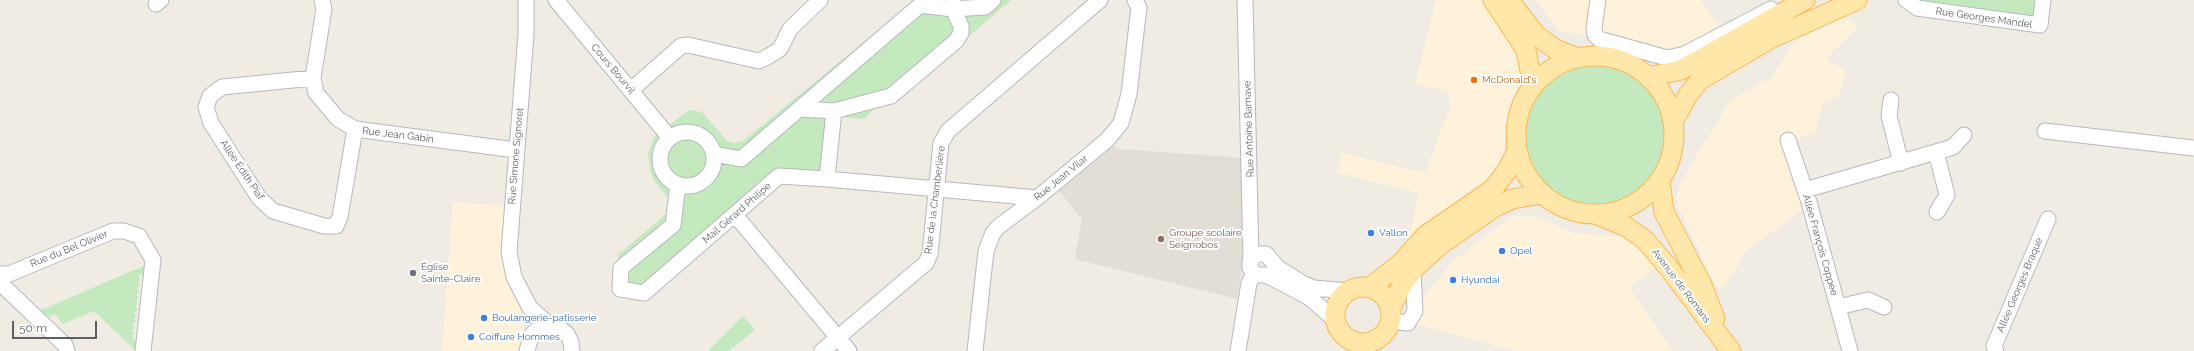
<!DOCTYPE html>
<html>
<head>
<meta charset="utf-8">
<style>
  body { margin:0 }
  #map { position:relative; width:2194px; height:351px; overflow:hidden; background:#f0ece4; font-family:Raleway,sans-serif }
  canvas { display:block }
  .scale { position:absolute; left:12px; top:321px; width:85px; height:18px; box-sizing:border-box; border:2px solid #5c6166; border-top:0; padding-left:5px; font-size:12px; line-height:14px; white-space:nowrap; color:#5c6166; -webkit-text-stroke:3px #fff; paint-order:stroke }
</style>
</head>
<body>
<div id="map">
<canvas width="2194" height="351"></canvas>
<div class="scale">50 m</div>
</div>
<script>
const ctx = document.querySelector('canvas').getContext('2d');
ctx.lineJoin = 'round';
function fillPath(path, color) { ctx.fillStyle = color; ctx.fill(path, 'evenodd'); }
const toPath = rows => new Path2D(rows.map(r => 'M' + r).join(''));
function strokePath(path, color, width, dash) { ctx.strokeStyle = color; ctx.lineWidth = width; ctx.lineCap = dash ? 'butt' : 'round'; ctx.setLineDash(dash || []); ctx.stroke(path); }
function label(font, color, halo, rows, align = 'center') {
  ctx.font = font + ' Raleway,sans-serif'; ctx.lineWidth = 4; ctx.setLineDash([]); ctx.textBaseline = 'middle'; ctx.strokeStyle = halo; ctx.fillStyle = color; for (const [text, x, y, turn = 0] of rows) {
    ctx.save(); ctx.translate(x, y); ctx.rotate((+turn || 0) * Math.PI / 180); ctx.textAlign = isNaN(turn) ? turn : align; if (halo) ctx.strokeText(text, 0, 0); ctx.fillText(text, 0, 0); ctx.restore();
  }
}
const commercial = toPath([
  [1436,0,1482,0,1509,39,1520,61,1521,76,1510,107,1503,155,1498,168,1490,179,1409,238,1419,193,1337,173,1342,153,1425,173,1451,105,1447,91,1415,84],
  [1536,0,1593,0,1589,36,1559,31],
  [1604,0,1700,0,1719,25,1677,52,1669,53,1605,37,1600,29],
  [1845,17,1859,26,1825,59,1846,71,1839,96,1823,104,1815,133,1785,143,1805,208,1746,251,1727,283,1718,290,1678,206,1677,196,1680,183,1731,100,1772,77,1794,42],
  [453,202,507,206,505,260,507,282,521,311,523,328,520,351,442,351],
  [1525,215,1537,217,1574,233,1620,237,1637,247,1656,268,1629,287,1673,351,1516,351,1415,324,1425,295,1454,260,1511,217]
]);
const education = toPath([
  [1113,146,1120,149,1245,158,1242,267,1237,299,1075,259,1082,219,1059,191]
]);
const green = toPath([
  [915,0,1011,0,889,105,882,102,864,119,840,117,834,185,781,182,651,295,623,286,624,278,618,255,667,213,671,201,654,181,651,174,648,154,654,137,689,110,702,112,727,141,734,143,743,141],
  [1916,0,2036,0,2034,18,1920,5],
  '1523 136a71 71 0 1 1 142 0a71 71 0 1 1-142 0Z',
  [148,264,147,281,142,274,138,277,141,280,138,283,140,286,137,289,140,292,136,294,139,298,136,300,138,304,135,306,138,310,134,312,137,316,134,318,136,322,133,324,135,328,132,330,135,333,132,336,139,346,136,351,94,311,63,324,55,314,46,318,39,311],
  [743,316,755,330,729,351,708,351]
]);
const minor = toPath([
  [322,0,324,9,313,78,316,93,338,119,355,129,516,150],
  [526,0,526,34,509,252,514,277,530,308,551,326],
  [556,0,670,138],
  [1245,0,1251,258],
  [1598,0,1594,28,1595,35,1599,39,1667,58,1685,54,1771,9],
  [1906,0,1917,8,2040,25,2043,0],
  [156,4,161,0],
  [920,5,953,9,985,7,993,0],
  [313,78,222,87,210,96,206,107,211,123,259,198,273,211,324,226,336,226,340,217,355,129],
  [631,90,681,46,688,45,759,61,769,56,780,49,790,29,820,0],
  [1891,100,1889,116,1901,163],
  [799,109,834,111,891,96,956,41,961,33,961,26,953,9,953,0],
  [2045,131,2194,148],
  '660 159a27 27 0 1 1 54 0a27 27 0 1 1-54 0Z',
  [1788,140,1809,202,1850,351],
  [1936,152,1947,195,1937,212],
  [714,154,741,159,926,0],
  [827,179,1037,198],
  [678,184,673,225,621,268,620,289,644,293,779,176,827,179,834,111],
  [1805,190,1953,147,1964,135],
  [735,215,849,351],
  [0,274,9,274,113,231,124,231,139,236,153,260,143,351],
  [0,283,65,345,67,351],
  [1838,307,1868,300,1884,307],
  [1335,320,1311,299,1299,292,1266,275,1258,275,1254,273,1250,268,1250,261,1256,254,1266,254,1278,268,1304,284,1314,288,1348,291],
  [1390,321,1408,323,1415,311,1413,271],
  [527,351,531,336,536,330,551,326,562,330,567,334,571,342,572,351],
  [822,351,926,263,930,254,941,143,948,131,1100,0],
  [975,351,986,251,993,233,998,227,1037,198,1107,140,1121,123,1129,94,1138,15,1139,8,1135,0],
  [1238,351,1249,283,1254,273],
  [1996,351,1994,346,2048,219]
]);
const major = toPath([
  [1493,0,1526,50,1533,86],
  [1509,0,1536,35,1555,49,1578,58],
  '1516 135a79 79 0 1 1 158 0a79 79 0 1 1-158 0Z',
  [1648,77,1681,70,1805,0],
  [1673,122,1688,95,1700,80,1770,39,1857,0],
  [1660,181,1664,212,1702,285,1715,318],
  [1597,215,1625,226,1645,240,1668,267,1731,351],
  '1335 315a28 28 0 1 1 56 0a28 28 0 1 1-56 0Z',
  [1369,288,1400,264,1425,236,1493,189,1506,172,1517,151],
  [1390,310,1402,285,1416,267,1439,246,1495,207,1512,199,1542,194]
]);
const markers = [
  [1474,80,4,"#e8710a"],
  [1371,233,4,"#3f7fe0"],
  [1161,239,4,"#8d6e63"],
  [1502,251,4,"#3f7fe0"],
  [413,273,4,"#6b7280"],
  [1453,280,4,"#3f7fe0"],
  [484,318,4,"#3f7fe0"],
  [471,337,4,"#3f7fe0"]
];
const streetNames = [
  ["Rue Georges Mandel",1984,18,8],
  ["Cours Bourvil",613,69,50],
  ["Rue Antoine Barnave",1249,129,-92],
  ["Rue Jean Gabin",398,135,7],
  ["Rue Simone Signoret",516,156,-85],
  ["Allée Édith Piaf",242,170,56],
  ["Rue Jean Vilar",1061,178,-39],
  ["Rue de la Chamberlière",935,200,-83],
  ["Mail Gérard Philipe",737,213,-41],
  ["Allée François Coppée",1820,245,74],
  ["Rue du Bel Olivier",69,249,-22],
  ["Allée Georges Braque",2020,285,-67],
  ["Avenue de Romans",1681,286,53]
];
const foodNames = [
  ["McDonald's",1482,80]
];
const educationNames = [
  ["Groupe scolaire",1169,233],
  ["Seignobos",1169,245]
];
const shopNames = [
  ["Vallon",1379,233],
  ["Opel",1510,251],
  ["Hyundai",1461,280],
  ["Boulangerie-patisserie",492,318],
  ["Coiffure Hommes",479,337]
];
const worshipNames = [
  ["Église",421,267],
  ["Sainte-Claire",421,279]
];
fillPath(commercial, '#fff2da');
fillPath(education, '#e2ddd5');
fillPath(green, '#c4e9bf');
strokePath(minor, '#b5b8bc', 17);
strokePath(major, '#fab752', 21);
strokePath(minor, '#fff', 15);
strokePath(major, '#ffe7aa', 19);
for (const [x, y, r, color] of markers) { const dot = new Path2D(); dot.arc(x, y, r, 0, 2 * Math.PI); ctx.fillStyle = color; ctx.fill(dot); strokePath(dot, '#fff', 1.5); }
label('10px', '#5c6166', '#fff', streetNames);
label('10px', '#c56008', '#fff', foodNames, 'left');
label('10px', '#785e54', '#fff', educationNames, 'left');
label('10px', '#366cbe', '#fff', shopNames, 'left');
label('10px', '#5b616d', '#fff', worshipNames, 'left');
</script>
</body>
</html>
